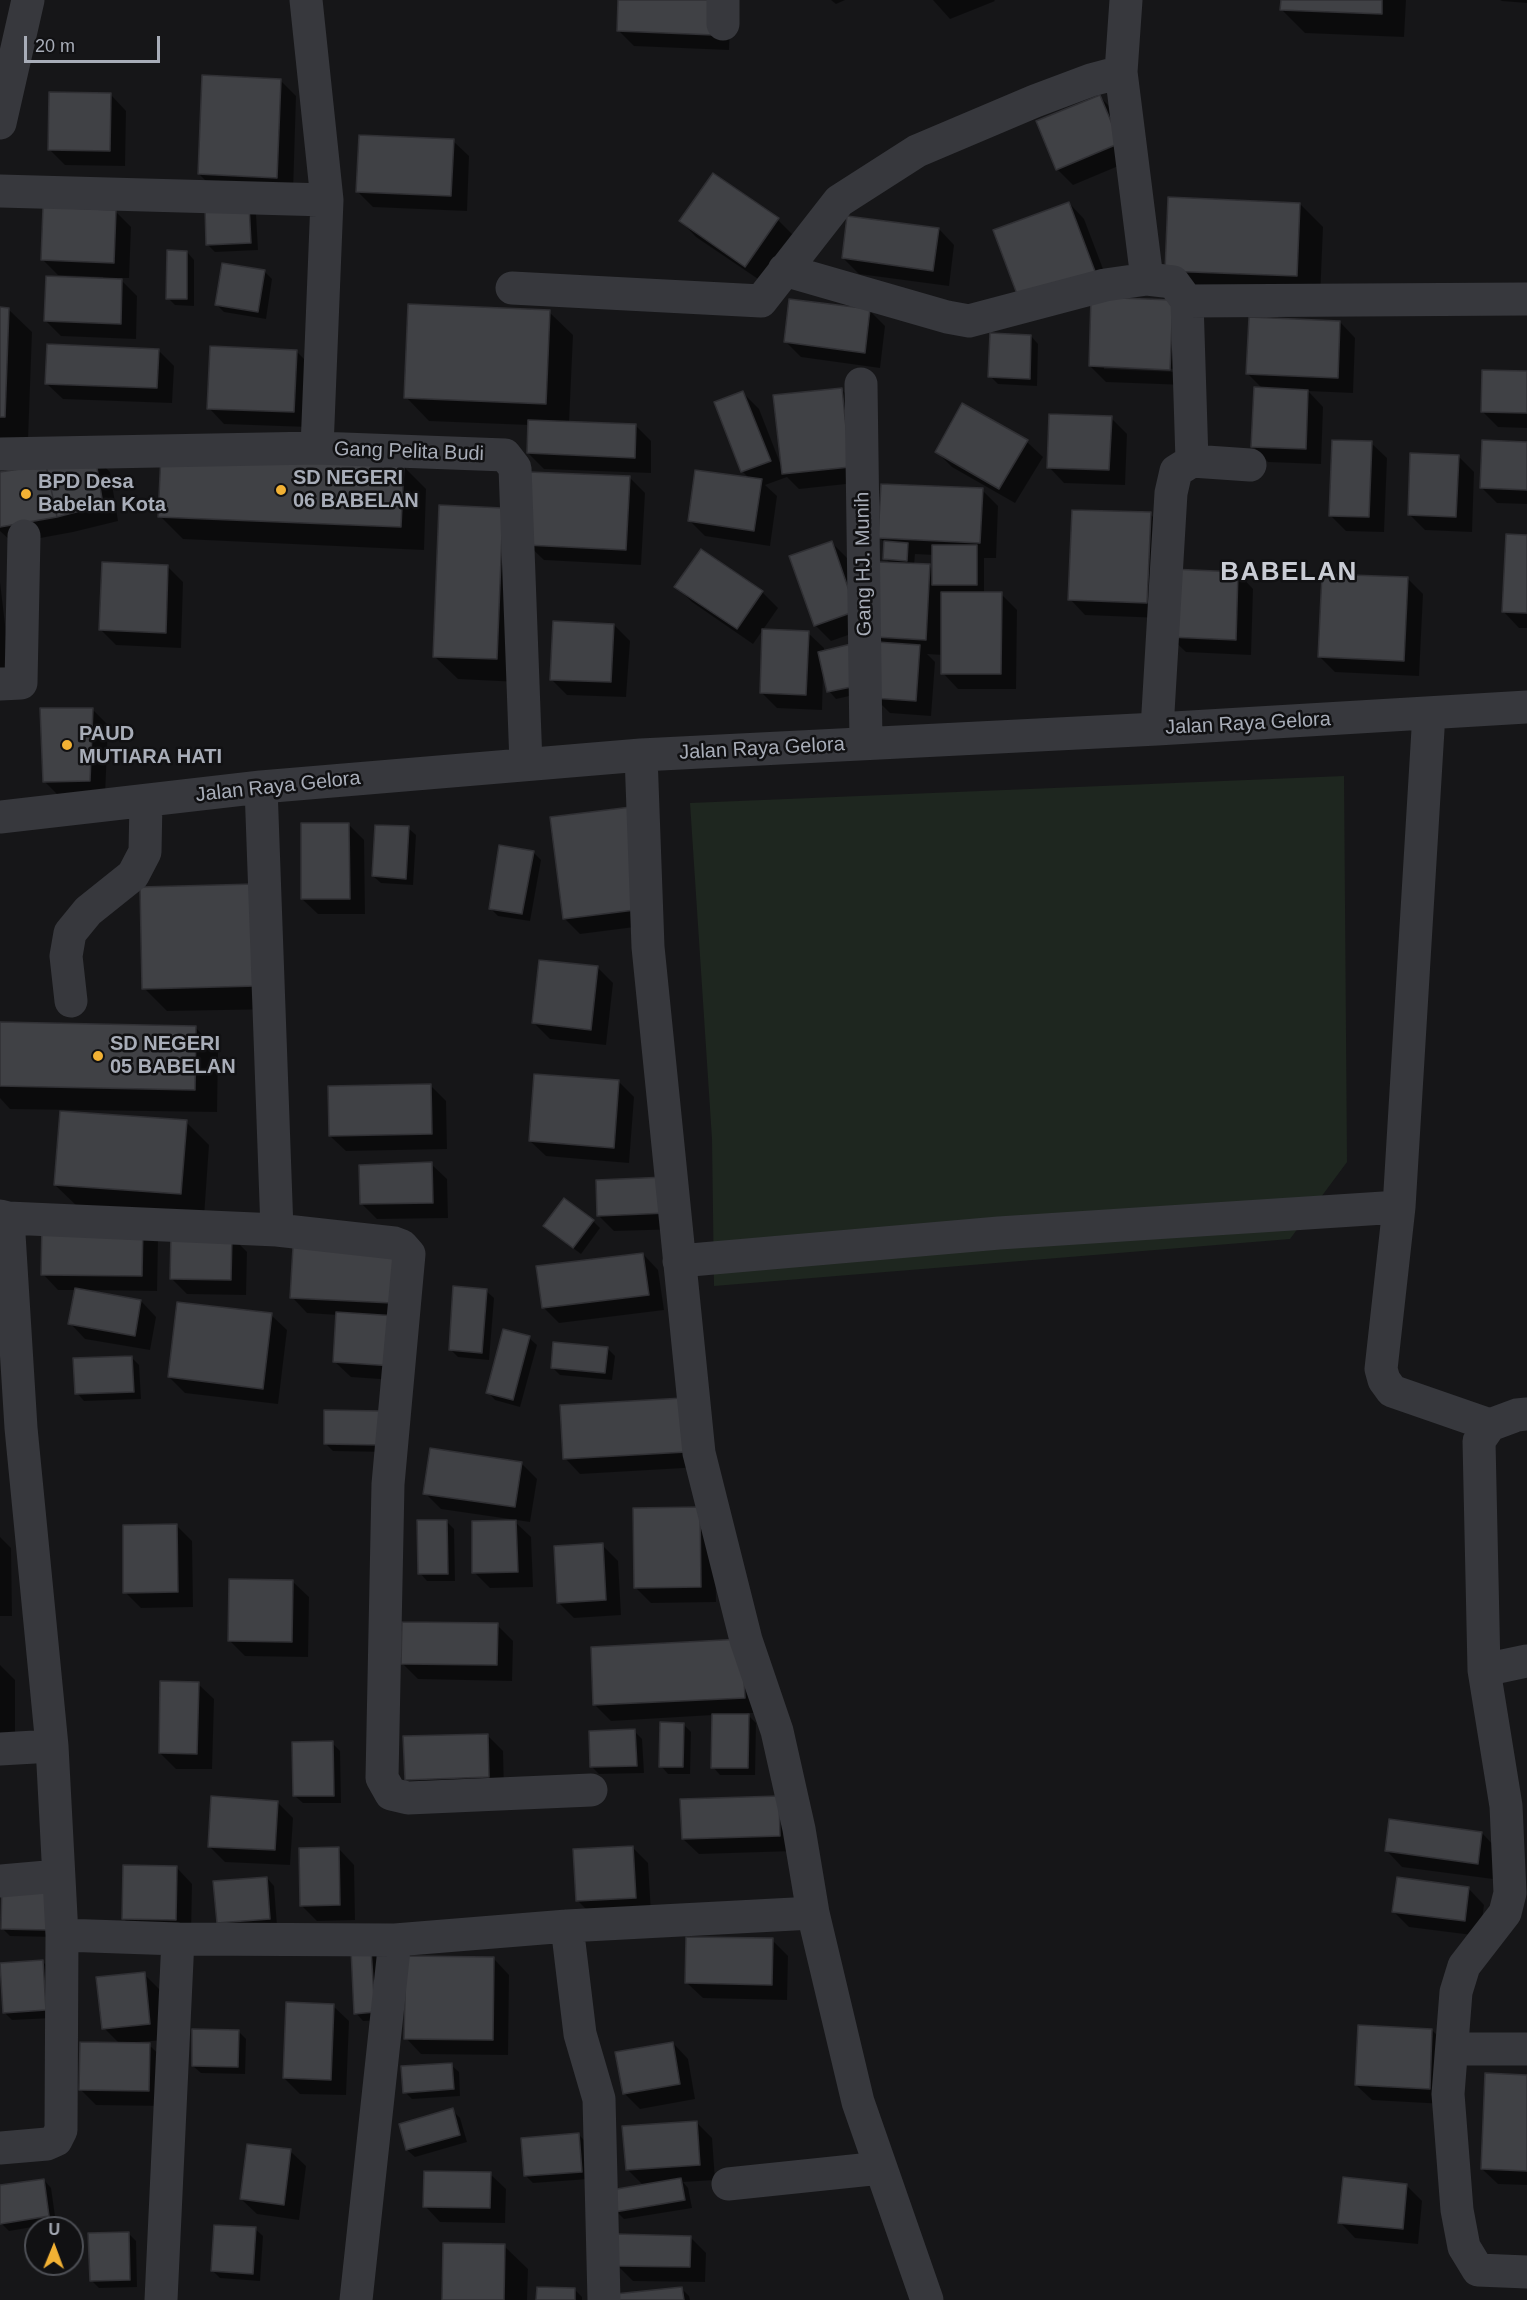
<!DOCTYPE html>
<html>
<head>
<meta charset="utf-8">
<style>
  body { margin:0 }
  #map { position:relative; width:1527px; height:2300px; overflow:hidden; background:#161618; font-family:Arial,sans-serif }
  canvas { display:block }
  .north { position:absolute; left:24px; top:2216px; width:60px; height:60px; box-sizing:border-box; background:#111113; border:2px solid #4d4f55; border-radius:50%; rotate:1deg; font-size:16px; font-weight:700; line-height:24px; text-align:center; color:#a8adb8 }
  .north::after { content:''; display:block; margin:auto; width:21px; height:27px; background:#f2b134; clip-path:polygon(50% 0,100% 100%,50% 72%,0 100%) }
  .scale { position:absolute; left:24px; top:36px; width:136px; height:27px; box-sizing:border-box; border:3px solid #a8adb8; border-top:0; padding-left:8px; font-size:18px; line-height:21px; white-space:nowrap; color:#a8adb8; -webkit-text-stroke:4px #111113; paint-order:stroke }
</style>
</head>
<body>
<div id="map">
<canvas width="1527" height="2300"></canvas>
<div class="north">U</div>
<div class="scale">20 m</div>
</div>
<script>
const ctx = document.querySelector('canvas').getContext('2d');
ctx.lineJoin = 'round';
function fillPath(path, color) { ctx.fillStyle = color; ctx.fill(path, 'evenodd'); }
const toPath = rows => new Path2D(rows.map(r => 'M' + r).join(''));
function strokePath(path, color, width, dash) { ctx.strokeStyle = color; ctx.lineWidth = width; ctx.lineCap = dash ? 'butt' : 'round'; ctx.setLineDash(dash || []); ctx.stroke(path); }
function label(font, color, halo, rows, align = 'center') {
  ctx.font = font + ' Arial,sans-serif'; ctx.lineWidth = 5; ctx.setLineDash([]); ctx.textBaseline = 'middle'; ctx.strokeStyle = halo; ctx.fillStyle = color; for (const [text, x, y, turn = 0] of rows) {
    ctx.save(); ctx.translate(x, y); ctx.rotate((+turn || 0) * Math.PI / 180); ctx.textAlign = isNaN(turn) ? turn : align; if (halo) ctx.strokeText(text, 0, 0); ctx.fillText(text, 0, 0); ctx.restore();
  }
}
const green = toPath([
  [1344,776,1347,1162,1290,1239,714,1286,712,1139,690,803]
]);
const shadow = toPath([
  [620,0,731,0,729,50,634,46,618,30],
  [831,0,845,0,836,4],
  [933,0,994,0,995,1,950,19],
  [1282,0,1406,0,1404,37,1305,33,1282,10],
  [1500,0,1527,0,1527,3,1502,1],
  [281,81,296,96,293,193,215,190,199,174],
  [111,95,126,111,125,166,65,165,49,149],
  [1100,97,1115,112,1135,159,1073,185,1057,169],
  [453,141,469,156,467,211,373,207,358,192],
  [1069,203,1084,219,1111,290,1037,317],
  [1300,204,1323,227,1320,299,1189,294,1166,270],
  [207,208,256,214,258,250,215,252,208,245],
  [115,211,131,227,129,278,119,278,137,296,136,339,61,336,46,321,103,280,103,277,58,275,42,259],
  [778,220,793,235,761,281,696,237,681,221],
  [939,229,954,245,949,286,859,274,843,258],
  [187,252,194,260,194,306,175,305,168,298],
  [265,272,272,279,266,319,224,312,217,305],
  [1173,301,1186,385,1106,382,1090,366],
  [1104,366,1178,369,1178,372,1104,369],
  [0,309,8,309,32,332,28,440,0,439],
  [870,311,885,326,880,368,801,357,786,342],
  [549,312,573,335,569,423,635,425,651,441,651,473,544,469,528,453,529,425,429,421,406,397],
  [1340,322,1355,338,1353,393,1308,391,1323,407,1321,464,1268,462,1253,446,1263,389,1248,374],
  [1031,336,1038,344,1037,386,998,384,990,376],
  [158,350,174,366,172,403,63,399,47,384],
  [296,351,312,367,309,427,224,424,209,408],
  [1527,373,1527,428,1498,427,1482,411],
  [841,389,857,405,865,482,799,489,787,477,765,485,777,496,770,546,705,536,689,520,750,479,742,471,743,393,759,409,782,468],
  [963,405,1027,442,1043,457,1015,503,952,467,936,451],
  [1111,418,1127,434,1125,485,1064,483,1049,467],
  [1371,443,1387,458,1384,532,1346,531,1330,515],
  [1527,443,1527,504,1497,503,1482,488],
  [1458,456,1474,472,1472,532,1425,530,1409,514],
  [95,457,110,472,118,521,73,532,13,543,0,531,0,473],
  [403,466,426,489,424,550,183,539,160,516],
  [629,477,645,493,641,565,544,560,525,542,519,682,458,679,434,656,502,509],
  [982,490,998,506,996,558,984,558,984,594,1001,594,1017,610,1016,689,958,689,943,673,943,655,927,654,935,662,931,716,890,713,875,698,884,644,877,637,891,564,885,558,886,544,880,538],
  [915,554,934,555,933,570,929,566,914,565],
  [1150,514,1166,530,1162,618,1085,615,1070,599],
  [1527,536,1527,628,1519,628,1504,612],
  [831,542,847,558,871,627,831,641,815,625],
  [701,551,762,592,778,608,753,644,692,602,676,586],
  [168,567,183,582,181,648,116,645,100,629],
  [1238,573,1253,589,1251,655,1186,652,1170,637],
  [1407,578,1423,594,1419,676,1335,672,1320,657],
  [0,582,10,667,0,668],
  [614,625,630,641,626,697,567,695,551,679],
  [808,633,824,648,824,652,867,692,836,699,829,691,823,672,822,710,777,708,761,692],
  [92,709,108,725,105,796,60,797,44,781],
  [630,808,658,924,580,934,564,918],
  [348,824,364,840,365,914,318,914,302,899],
  [408,828,416,835,413,885,381,883,373,876],
  [533,852,541,860,530,921,498,916,490,908],
  [255,886,280,1009,167,1011,144,988],
  [597,967,613,983,606,1045,550,1039,534,1023],
  [0,1024,195,1027,218,1051,217,1112,10,1109,0,1098],
  [618,1081,634,1097,629,1163,546,1156,530,1141],
  [430,1085,446,1101,447,1149,346,1151,330,1136],
  [186,1122,209,1145,204,1217,79,1208,55,1185],
  [431,1164,447,1179,448,1218,377,1219,362,1204],
  [665,1179,682,1229,614,1231,598,1215],
  [593,1221,600,1228,581,1254,553,1233],
  [43,1224,158,1241,157,1291,90,1290,90,1292,141,1301,156,1317,150,1350,85,1339,70,1323,76,1290,58,1290,43,1274],
  [231,1236,247,1252,246,1295,187,1294,172,1279],
  [394,1254,409,1381,351,1377,335,1362,338,1315,307,1313,292,1297],
  [643,1254,658,1270,664,1310,559,1323,543,1307],
  [486,1291,494,1298,489,1360,458,1357,450,1349],
  [271,1315,287,1330,278,1404,185,1393,169,1377],
  [529,1338,537,1345,520,1407,495,1400,488,1392],
  [607,1348,615,1356,612,1380,560,1375,553,1368],
  [131,1357,139,1365,141,1399,84,1401,77,1393],
  [682,1399,701,1467,580,1474,565,1458],
  [326,1412,389,1452,333,1451,325,1443],
  [521,1463,537,1479,530,1522,441,1509,425,1493],
  [634,1509,715,1524,716,1602,651,1603,635,1587],
  [446,1521,454,1529,455,1581,427,1581,420,1573],
  [514,1521,531,1537,533,1587,490,1588,474,1572],
  [177,1526,192,1541,193,1607,141,1608,125,1592],
  [0,1537,11,1548,12,1616,0,1616],
  [602,1545,618,1561,621,1615,574,1618,558,1602],
  [293,1582,309,1597,308,1657,245,1656,229,1640],
  [497,1625,513,1641,512,1681,418,1679,402,1663],
  [741,1641,760,1713,746,1713,756,1723,755,1775,720,1775,713,1767,713,1715,611,1721,595,1705],
  [0,1665,15,1680,15,1746,0,1746],
  [198,1684,214,1699,212,1769,176,1769,160,1753],
  [683,1724,691,1732,690,1774,668,1774,661,1766],
  [634,1731,642,1739,644,1773,599,1774,591,1766],
  [487,1735,503,1751,504,1792,422,1795,406,1780],
  [332,1743,340,1751,341,1803,303,1803,295,1796],
  [778,1797,795,1851,699,1854,683,1839],
  [277,1802,293,1818,290,1865,225,1862,209,1846],
  [1482,1833,1497,1849,1493,1879,1402,1867,1387,1851],
  [632,1847,648,1863,651,1913,593,1916,577,1900],
  [339,1849,354,1865,355,1920,317,1921,301,1905],
  [177,1868,192,1884,191,1935,139,1935,124,1919],
  [267,1878,274,1886,277,1926,226,1930,218,1922],
  [3,1884,55,1937,10,1936,3,1929],
  [1469,1889,1484,1905,1480,1936,1409,1927,1393,1911],
  [772,1940,788,1956,787,2000,703,1998,687,1983],
  [371,1950,378,1958,381,2020,363,2021,356,2013],
  [494,1959,509,1975,508,2055,421,2054,406,2038],
  [43,1962,50,1969,53,2018,12,2020,5,2013],
  [144,1974,160,1990,165,2040,137,2042,137,2044,149,2045,165,2060,164,2106,96,2105,80,2089,120,2044,104,2028],
  [333,2006,349,2021,346,2095,300,2094,284,2078],
  [1432,2030,1447,2046,1445,2104,1372,2100,1356,2085],
  [238,2031,246,2039,245,2074,201,2073,193,2066],
  [673,2043,688,2059,695,2099,640,2109,624,2093],
  [451,2065,459,2072,460,2096,412,2099,405,2092],
  [1527,2076,1527,2185,1498,2184,1482,2169],
  [452,2110,460,2118,467,2142,415,2157,407,2150],
  [696,2122,712,2138,715,2180,683,2182,688,2188,692,2208,624,2219,616,2211,644,2186,627,2169],
  [579,2135,586,2142,589,2179,533,2183,526,2176],
  [290,2151,306,2166,299,2220,257,2214,241,2199],
  [490,2174,506,2189,505,2223,440,2222,425,2206],
  [44,2180,51,2188,56,2223,9,2231,1,2223,0,2186],
  [1406,2185,1422,2201,1418,2244,1355,2238,1340,2222],
  [255,2229,263,2236,260,2281,220,2278,212,2270],
  [128,2233,136,2241,137,2287,99,2288,91,2280],
  [690,2237,706,2253,705,2282,633,2281,617,2265],
  [504,2246,528,2269,527,2300,443,2300],
  [574,2289,582,2297,582,2300,538,2300],
  [682,2289,689,2296,690,2300,617,2300]
]);
const building = toPath([
  [618,0,716,0,714,35,617,31,618,0],
  [1281,0,1382,0,1382,14,1280,10,1281,0],
  [202,75,281,79,277,178,198,174,202,75],
  [49,92,111,93,110,151,48,150,49,92],
  [1100,95,1120,143,1056,170,1036,121,1100,95],
  [359,135,454,139,451,196,356,192,359,135],
  [713,173,779,218,745,267,679,221,713,173],
  [1168,197,1300,203,1297,276,1165,271,1168,197],
  [1069,202,1096,274,1020,302,993,230,1069,202],
  [249,205,251,243,206,245,205,207,249,205],
  [43,207,116,210,114,263,41,260,43,207],
  [847,216,939,228,933,271,842,258,847,216],
  [167,250,187,251,187,299,166,299,167,250],
  [222,263,265,270,258,312,215,305,222,263],
  [46,276,122,279,121,324,44,321,46,276],
  [1091,297,1173,300,1170,370,1089,366,1091,297],
  [789,299,870,309,865,353,784,342,789,299],
  [408,304,550,310,546,404,404,398,408,304],
  [0,307,9,308,5,417,0,417,0,307],
  [1249,317,1340,321,1338,378,1246,374,1249,317],
  [990,333,1031,335,1030,379,988,377,990,333],
  [47,344,159,349,157,388,45,384,47,344],
  [210,346,297,350,294,412,207,409,210,346],
  [1482,370,1527,371,1527,413,1481,412,1482,370],
  [1254,387,1308,390,1306,449,1251,447,1254,387],
  [842,388,850,467,782,474,773,395,842,388],
  [743,391,771,461,741,472,714,402,743,391],
  [962,403,1028,440,999,489,935,452,962,403],
  [1049,414,1112,416,1109,470,1047,468,1049,414],
  [528,420,636,424,635,458,527,453,528,420],
  [1332,440,1372,441,1369,517,1329,516,1332,440],
  [1482,440,1527,442,1527,490,1480,488,1482,440],
  [1410,453,1459,455,1456,517,1408,515,1410,453],
  [95,455,103,505,57,517,46,465,95,455],
  [161,455,404,464,401,527,158,517,161,455],
  [46,465,57,517,0,527,0,472,46,465],
  [695,470,762,479,754,531,688,521,695,470],
  [529,472,630,476,626,550,526,545,529,472],
  [881,484,983,488,980,543,878,538,881,484],
  [439,505,503,508,497,659,433,657,439,505],
  [1072,510,1151,512,1147,603,1068,600,1072,510],
  [1506,534,1527,535,1527,613,1502,612,1506,534],
  [832,541,856,611,814,626,789,556,832,541],
  [884,541,908,543,907,561,883,559,884,541],
  [932,545,977,545,977,585,932,585,932,545],
  [701,549,763,591,737,629,674,587,701,549],
  [102,562,168,565,166,633,99,630,102,562],
  [878,562,930,564,926,640,875,637,878,562],
  [1171,569,1238,572,1236,640,1169,637,1171,569],
  [1322,574,1408,577,1404,661,1318,657,1322,574],
  [941,592,1002,592,1001,674,941,674,941,592],
  [553,621,614,624,611,682,550,680,553,621],
  [762,629,809,631,806,695,760,693,762,629],
  [877,642,920,645,916,701,873,698,877,642],
  [851,644,861,685,827,692,818,652,851,644],
  [40,708,93,708,90,781,43,782,40,708],
  [631,807,643,909,563,919,550,817,631,807],
  [301,823,349,823,350,899,301,899,301,823],
  [375,825,409,826,406,879,372,876,375,825],
  [499,845,534,851,522,914,489,909,499,845],
  [255,884,257,986,142,989,140,887,255,884],
  [539,960,598,966,591,1030,532,1023,539,960],
  [0,1022,196,1026,195,1090,0,1086,0,1022],
  [534,1074,619,1080,614,1148,529,1141,534,1074],
  [431,1084,432,1134,329,1136,328,1086,431,1084],
  [60,1111,187,1120,181,1194,54,1185,60,1111],
  [432,1162,433,1203,360,1204,359,1165,432,1162],
  [666,1177,667,1213,597,1216,596,1180,666,1177],
  [564,1198,594,1220,573,1248,543,1226,564,1198],
  [42,1222,143,1224,142,1276,41,1275,42,1222],
  [171,1233,232,1234,231,1280,170,1279,171,1233],
  [293,1247,395,1253,392,1303,290,1298,293,1247],
  [643,1253,649,1295,542,1308,536,1266,643,1253],
  [453,1286,487,1289,482,1353,449,1350,453,1286],
  [75,1288,141,1300,135,1336,68,1324,75,1288],
  [177,1302,272,1313,263,1389,168,1377,177,1302],
  [336,1312,397,1316,393,1366,333,1362,336,1312],
  [503,1329,530,1336,513,1400,486,1393,503,1329],
  [553,1342,608,1347,605,1373,551,1368,553,1342],
  [132,1356,134,1392,75,1394,73,1358,132,1356],
  [683,1398,686,1452,563,1459,560,1405,683,1398],
  [324,1410,383,1411,382,1445,324,1444,324,1410],
  [430,1448,522,1462,515,1507,423,1494,430,1448],
  [700,1507,701,1587,634,1588,633,1508,700,1507],
  [417,1520,447,1520,448,1574,418,1574,417,1520],
  [516,1520,518,1572,472,1573,472,1521,516,1520],
  [177,1524,178,1592,123,1593,123,1525,177,1524],
  [603,1543,606,1600,557,1603,554,1546,603,1543],
  [229,1579,293,1580,292,1642,228,1641,229,1579],
  [402,1622,498,1623,497,1665,401,1664,402,1622],
  [742,1639,745,1698,593,1705,591,1647,742,1639],
  [160,1681,199,1682,197,1754,159,1753,160,1681],
  [712,1714,749,1714,748,1768,711,1768,712,1714],
  [660,1722,684,1723,683,1767,659,1767,660,1722],
  [635,1729,637,1766,590,1767,589,1731,635,1729],
  [488,1734,489,1777,405,1780,403,1736,488,1734],
  [333,1741,334,1796,293,1796,292,1742,333,1741],
  [211,1796,278,1801,275,1850,208,1847,211,1796],
  [779,1796,780,1836,682,1839,680,1799,779,1796],
  [1389,1819,1482,1832,1478,1864,1385,1851,1389,1819],
  [633,1846,636,1898,576,1901,573,1849,633,1846],
  [339,1847,340,1905,300,1906,299,1848,339,1847],
  [123,1865,177,1866,176,1920,122,1919,123,1865],
  [267,1877,270,1919,217,1923,213,1881,267,1877],
  [1397,1877,1469,1887,1465,1921,1392,1912,1397,1877],
  [2,1883,48,1884,48,1930,1,1929,2,1883],
  [686,1937,773,1938,772,1985,685,1983,686,1937],
  [351,1949,371,1949,375,2012,354,2014,351,1949],
  [406,1956,494,1957,493,2040,404,2039,406,1956],
  [43,1960,46,2010,3,2013,0,1963,43,1960],
  [145,1972,150,2024,102,2029,96,1977,145,1972],
  [286,2002,334,2004,331,2080,283,2078,286,2002],
  [1358,2025,1432,2029,1430,2089,1355,2085,1358,2025],
  [192,2029,239,2030,238,2067,192,2066,192,2029],
  [80,2042,150,2043,149,2091,79,2090,80,2042],
  [673,2042,680,2084,623,2094,615,2052,673,2042],
  [452,2063,454,2089,403,2093,401,2066,452,2063],
  [1485,2073,1527,2075,1527,2171,1481,2169,1485,2073],
  [453,2108,460,2135,406,2150,399,2124,453,2108],
  [697,2121,700,2165,626,2170,622,2126,697,2121],
  [579,2133,582,2172,524,2176,521,2138,579,2133],
  [247,2144,291,2149,284,2205,240,2199,247,2144],
  [424,2171,491,2172,490,2208,423,2207,424,2171],
  [1343,2177,1407,2184,1403,2229,1338,2223,1343,2177],
  [681,2178,685,2200,615,2212,611,2190,681,2178],
  [44,2179,49,2216,0,2224,0,2185,44,2179],
  [214,2225,256,2227,253,2274,211,2271,214,2225],
  [129,2232,130,2280,90,2281,88,2233,129,2232],
  [616,2234,691,2236,690,2267,616,2266,616,2234],
  [443,2243,505,2244,504,2300,442,2300,443,2243],
  [537,2287,575,2288,575,2300,536,2300,537,2287],
  [682,2287,684,2300,616,2300,615,2294,682,2287]
]);
const minor = toPath([
  [306,0,327,200,317,448],
  [723,24,723,0],
  [1121,72,1147,279],
  [0,123,28,0],
  [0,191,327,200],
  [784,270,947,317,969,321,1105,285,1147,279,1173,282,1187,301,1192,461],
  [512,288,761,301,839,201,917,151,1035,101,1091,80,1121,72,1126,0],
  [1187,301,1527,299],
  [861,384,866,743],
  [0,454,317,448,505,455,515,468,526,764],
  [0,684,21,683,24,536],
  [1429,713,1399,1207,1381,1369,1384,1380,1392,1391,1490,1425],
  [1157,729,1171,493,1176,471,1192,461,1250,465],
  [641,755,648,947,699,1453,746,1640,777,1731,799,1829,813,1913,858,2102,927,2300],
  [261,787,277,1230],
  [0,817,261,787,641,755,1157,729,1527,707],
  [71,1001,66,956,70,933,88,911,133,875,145,852,146,801],
  [0,1216,8,1218,21,1428,52,1746,62,1935,61,2130,56,2140,47,2144,0,2148],
  [8,1218,277,1230,394,1243,402,1246,409,1254,388,1484,382,1778,391,1794,408,1798,591,1790],
  [679,1261,999,1233,1399,1207],
  [1527,1414,1517,1415,1490,1425,1479,1441,1484,1670,1506,1806,1510,1893,1505,1913,1464,1966,1456,1992,1448,2094,1457,2210,1464,2247,1478,2270,1527,2272],
  [1484,1670,1527,1661],
  [0,1749,52,1746],
  [0,1881,58,1876],
  [567,1926,580,2034,599,2099,604,2300],
  [62,1935,178,1939,395,1940,567,1926,813,1913],
  [1453,2049,1527,2049],
  [728,2184,881,2168],
  [161,2300,178,1939],
  [356,2300,395,1940]
]);
const markers = [
  [281,490,6,"#f2b134"],
  [26,494,6,"#f2b134"],
  [67,745,6,"#f2b134"],
  [98,1056,6,"#f2b134"]
];
const streetNames = [
  ["Gang Pelita Budi",409,452,2],
  ["Gang HJ. Munih",864,564,-91],
  ["Jalan Raya Gelora",1248,724,-3],
  ["Jalan Raya Gelora",762,749,-3],
  ["Jalan Raya Gelora",278,787,-6]
];
const poiNames = [
  ["SD NEGERI",293,478],
  ["06 BABELAN",293,501],
  ["BPD Desa",38,482],
  ["Babelan Kota",38,505],
  ["PAUD",79,734],
  ["MUTIARA HATI",79,757],
  ["SD NEGERI",110,1044],
  ["05 BABELAN",110,1067]
];
const districtNames = [
  ["BABELAN",1289,573]
];
fillPath(green, '#1e261f');
fillPath(shadow, '#0007');
fillPath(building, '#404145');
strokePath(building, '#303034', 1.5);
strokePath(minor, '#37383d', 33);
for (const [x, y, r, color] of markers) { const dot = new Path2D(); dot.arc(x, y, r, 0, 2 * Math.PI); ctx.fillStyle = color; ctx.fill(dot); strokePath(dot, '#111113', 2); }
label('20px', '#a8adb8', '#111113', streetNames);
label('bold 20px', '#a8adb8', '#111113', poiNames, 'left');
ctx.letterSpacing = '1.5px';
label('bold 26px', '#c9ccd4', '#111113', districtNames);
ctx.letterSpacing = '0px';
</script>
</body>
</html>
